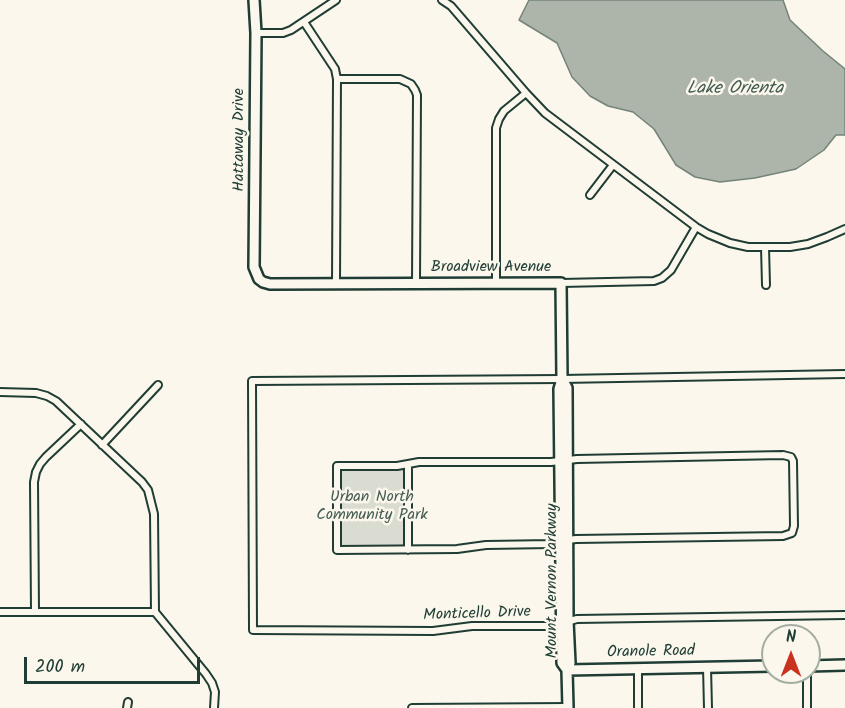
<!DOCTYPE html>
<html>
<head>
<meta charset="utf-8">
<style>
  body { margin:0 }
  #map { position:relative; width:845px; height:708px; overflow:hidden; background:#fbf7ec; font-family:Kalam,sans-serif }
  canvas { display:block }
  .north { position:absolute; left:761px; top:624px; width:60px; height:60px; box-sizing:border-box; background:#fbf7ec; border:2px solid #a3ada2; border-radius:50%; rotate:0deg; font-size:16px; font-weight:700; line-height:24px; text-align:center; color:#1f3d34 }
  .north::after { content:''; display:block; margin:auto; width:21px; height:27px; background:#c8321e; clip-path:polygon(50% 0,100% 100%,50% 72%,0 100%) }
  .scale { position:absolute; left:24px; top:657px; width:176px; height:27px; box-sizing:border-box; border:3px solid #1f3d34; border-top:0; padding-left:8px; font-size:18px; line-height:21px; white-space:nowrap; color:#1f3d34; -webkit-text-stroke:4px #fbf7ec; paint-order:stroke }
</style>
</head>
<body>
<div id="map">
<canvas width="845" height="708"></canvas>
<div class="north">N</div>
<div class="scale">200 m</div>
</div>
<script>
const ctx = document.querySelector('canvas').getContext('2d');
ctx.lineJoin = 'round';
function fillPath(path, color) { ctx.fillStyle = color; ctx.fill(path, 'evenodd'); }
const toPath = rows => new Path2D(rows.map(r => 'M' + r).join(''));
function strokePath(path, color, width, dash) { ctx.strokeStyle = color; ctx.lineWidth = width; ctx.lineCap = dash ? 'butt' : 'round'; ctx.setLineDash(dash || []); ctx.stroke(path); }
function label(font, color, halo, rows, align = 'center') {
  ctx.font = font + ' Kalam,sans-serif'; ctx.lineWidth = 5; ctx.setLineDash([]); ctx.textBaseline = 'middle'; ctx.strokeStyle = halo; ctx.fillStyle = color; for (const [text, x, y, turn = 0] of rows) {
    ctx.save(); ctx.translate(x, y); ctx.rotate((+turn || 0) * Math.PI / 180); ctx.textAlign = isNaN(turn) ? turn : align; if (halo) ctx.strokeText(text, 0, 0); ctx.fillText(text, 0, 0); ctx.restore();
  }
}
const green = toPath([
  [341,469,403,469,403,545,341,545]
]);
const water = toPath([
  [529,0,783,0,790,20,823,51,845,69,845,135,836,135,824,150,796,169,755,178,720,182,695,177,676,165,654,129,633,112,608,106,590,96,572,77,557,43,519,20,529,0]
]);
const street = toPath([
  [442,0,451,6,526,93,545,113,696,227,708,234,730,243,748,247,790,247,808,244,827,237,845,229],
  [304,22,335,69,337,79,336,283],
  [256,33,283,33,291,30,336,0],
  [337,79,400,79,411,84,415,90,417,95,416,283],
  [590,195,613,165],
  [765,247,766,285],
  [496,283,496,128,499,119,504,111,526,93],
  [561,283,654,281,662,278,671,270,696,227],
  [845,374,562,379,252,381,253,630,433,631,472,626,552,626,577,619,845,615],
  [0,392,36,393,47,396,56,401,142,482,148,490,154,514,155,612,206,674,212,683,215,692,214,708],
  [102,445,158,385],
  [783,455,791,457,793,461,794,526,792,533,783,536,576,539,560,541,552,544,486,545,457,549,337,550,337,466,397,466,419,462,551,462,577,459,783,455],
  [408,550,408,464],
  [0,612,155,612],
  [35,612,34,482,36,472,40,464,46,457,81,424],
  [707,667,708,708],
  [638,668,638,708],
  [807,672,807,708],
  [127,708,128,702],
  [412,708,568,707]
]);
const secondary = toPath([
  [254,0,256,33,254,267,259,279,263,282,270,284,561,283,562,379,559,389,562,663,567,670],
  [562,379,567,388,568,621,570,663,567,670,568,708],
  [809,666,845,665],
  [567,670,773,666]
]);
const streetNames = [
  ["Hattaway Drive",240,140,-90],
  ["Broadview Avenue",491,268],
  ["Mount Vernon Parkway",553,581,-90],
  ["Monticello Drive",477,615,-2],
  ["Oranole Road",651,653,-1]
];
const parkNames = [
  ["Urban North",372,498],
  ["Community Park",372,516]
];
const waterNames = [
  ["Lake Orienta",735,90]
];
fillPath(green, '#dbdcd1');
fillPath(water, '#adb4aa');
strokePath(water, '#74847b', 1.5);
strokePath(street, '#1f3d34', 10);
strokePath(secondary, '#1f3d34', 14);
strokePath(street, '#fbf7ec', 6);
strokePath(secondary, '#fbf7ec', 9);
label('16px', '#1f3d34', '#fbf7ec', streetNames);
label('16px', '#455d53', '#fbf7ec', parkNames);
label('italic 18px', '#425b52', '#fbf7ec', waterNames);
</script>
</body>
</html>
